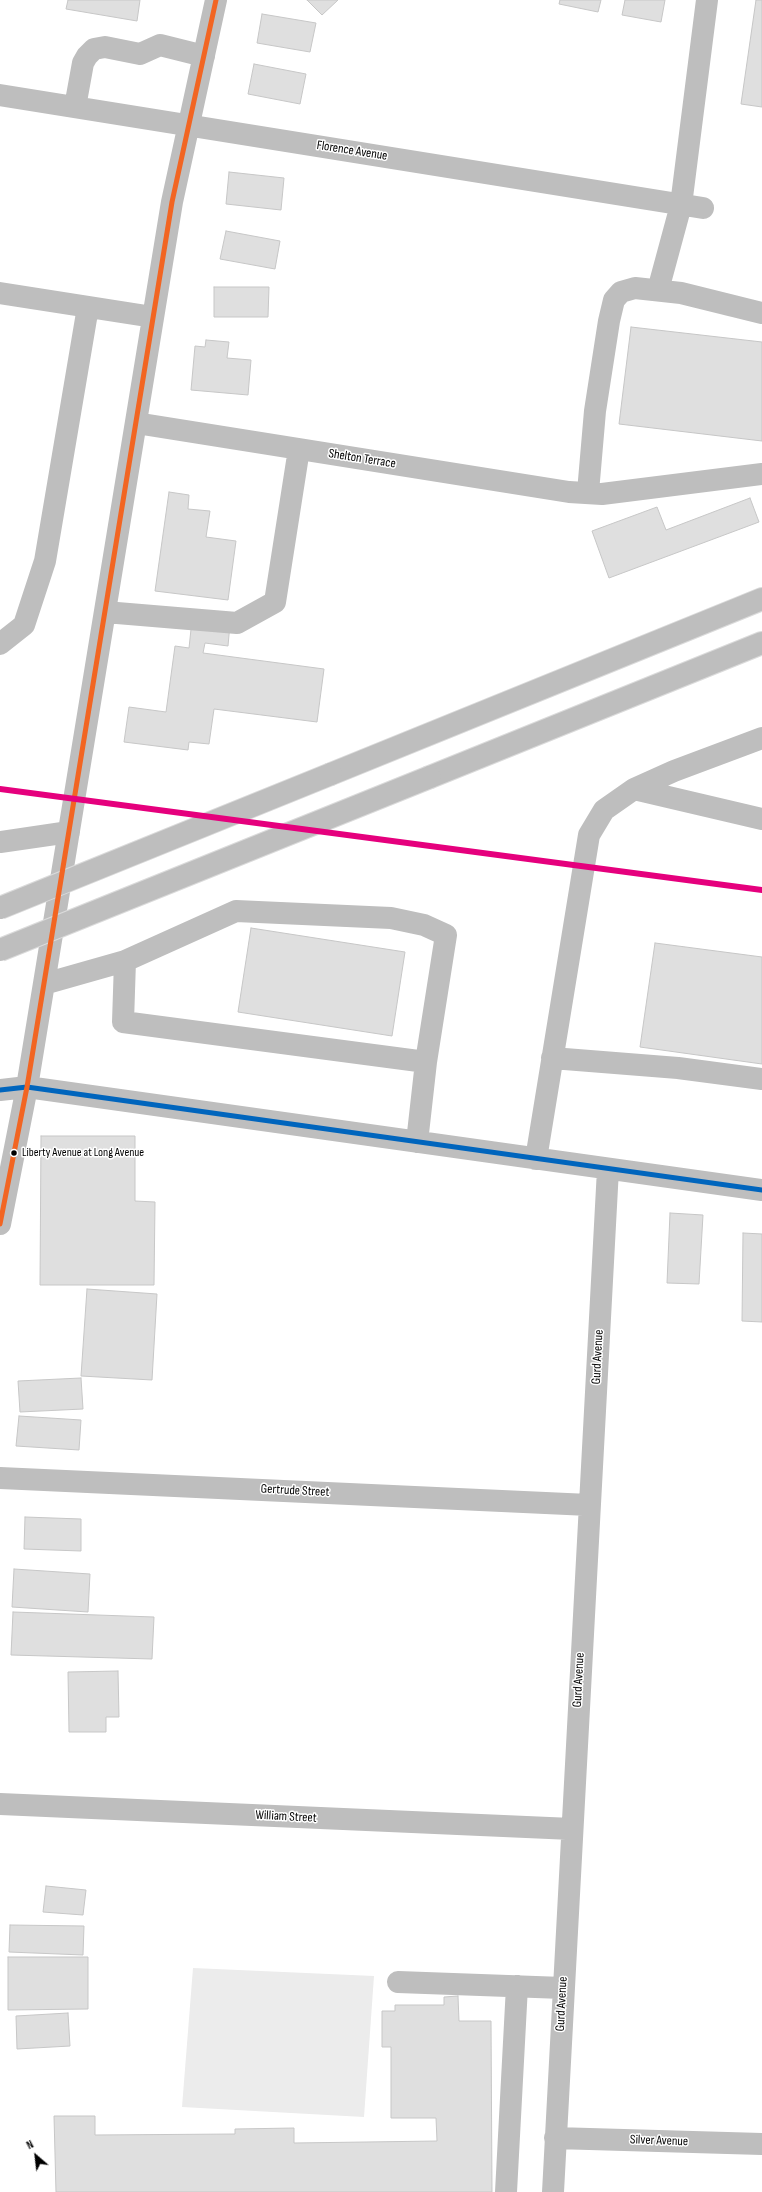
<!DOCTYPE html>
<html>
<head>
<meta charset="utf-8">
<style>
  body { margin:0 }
  #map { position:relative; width:762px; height:2192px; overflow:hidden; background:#fff; font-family:"Sofia Sans Condensed",sans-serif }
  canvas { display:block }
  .north { position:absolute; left:16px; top:2136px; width:40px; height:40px; -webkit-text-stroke:3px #fff; paint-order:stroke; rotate:332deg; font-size:11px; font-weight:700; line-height:16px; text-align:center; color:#000 }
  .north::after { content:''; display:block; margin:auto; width:14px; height:18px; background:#000; clip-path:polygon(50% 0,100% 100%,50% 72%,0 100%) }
</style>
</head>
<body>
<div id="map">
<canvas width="762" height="2192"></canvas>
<div class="north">N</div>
</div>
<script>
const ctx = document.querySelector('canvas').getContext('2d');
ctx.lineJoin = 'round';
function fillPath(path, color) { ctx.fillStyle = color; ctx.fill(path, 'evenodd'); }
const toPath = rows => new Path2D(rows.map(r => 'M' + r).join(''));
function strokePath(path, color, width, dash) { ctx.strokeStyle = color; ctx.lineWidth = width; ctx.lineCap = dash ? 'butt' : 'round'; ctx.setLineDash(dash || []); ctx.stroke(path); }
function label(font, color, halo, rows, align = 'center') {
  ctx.font = font + ' "Sofia Sans Condensed",sans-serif'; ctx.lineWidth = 3; ctx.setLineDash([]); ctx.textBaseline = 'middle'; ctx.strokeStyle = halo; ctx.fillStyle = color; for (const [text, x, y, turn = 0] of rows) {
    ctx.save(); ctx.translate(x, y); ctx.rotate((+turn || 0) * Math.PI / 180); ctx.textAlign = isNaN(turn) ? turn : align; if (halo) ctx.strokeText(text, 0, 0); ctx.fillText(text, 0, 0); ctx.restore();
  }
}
const green = toPath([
  [193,1968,374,1976,364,2117,182,2107]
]);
const building = toPath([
  [68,0,140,0,137,21,66,9,68,0],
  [307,0,338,0,322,15,307,0],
  [560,0,601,0,598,12,559,4,560,0],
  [625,0,665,0,661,22,622,15,625,0],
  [756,0,762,0,762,107,741,104,756,0],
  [262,14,316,23,310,52,257,43,262,14],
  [254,64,306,74,300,104,248,94,254,64],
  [229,172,284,178,281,210,226,204,229,172],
  [226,231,280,241,275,269,220,259,226,231],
  [214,287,269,287,268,317,214,317,214,287],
  [631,327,762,342,762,441,619,424,631,327],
  [206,340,229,342,227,358,251,360,248,395,191,390,195,346,205,347,206,340],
  [169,492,189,495,188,509,210,511,206,537,236,541,228,600,155,591,169,492],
  [750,498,759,522,609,578,592,531,657,507,666,530,750,498],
  [192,620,230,624,228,646,205,643,203,653,324,669,317,722,214,709,209,744,189,742,188,750,124,742,129,707,166,712,175,646,189,648,192,620],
  [251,928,405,952,392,1036,238,1012,251,928],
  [655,943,762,957,762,1064,640,1047,655,943],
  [41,1136,135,1136,135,1201,155,1202,154,1285,40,1285,41,1136],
  [670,1213,703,1215,699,1284,667,1283,670,1213],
  [743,1233,762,1234,762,1322,742,1321,743,1233],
  [87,1289,157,1294,152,1380,81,1376,87,1289],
  [81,1378,83,1409,20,1412,18,1381,81,1378],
  [19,1416,81,1420,79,1450,16,1446,19,1416],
  [25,1517,81,1519,81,1551,24,1549,25,1517],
  [14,1569,90,1574,88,1612,12,1607,14,1569],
  [13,1612,154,1617,152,1659,11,1655,13,1612],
  [118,1671,119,1717,106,1717,106,1732,69,1732,68,1672,118,1671],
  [46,1886,86,1890,83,1915,43,1912,46,1886],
  [10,1925,84,1926,83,1955,9,1952,10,1925],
  [8,1957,88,1957,88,2009,8,2010,8,1957],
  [458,1996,459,2021,491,2021,492,2192,56,2192,54,2116,95,2116,95,2135,235,2134,235,2129,294,2128,294,2143,437,2141,436,2118,391,2118,391,2047,382,2047,382,2011,395,2011,395,2005,444,2005,444,1997,458,1996],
  [68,2013,70,2046,17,2049,16,2016,68,2013]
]);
const minor = toPath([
  [0,95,703,208],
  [75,107,83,63,87,56,94,49,105,47,140,54,160,45,204,56],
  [658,290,681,205,707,0],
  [0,293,153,317],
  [136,423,569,492,602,494,762,474],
  [588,492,595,411,609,321,614,300,621,292,635,288,681,293,762,313],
  [105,612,237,623,275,602,299,449],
  [0,644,24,625,45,561,88,307],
  [634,789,762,819],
  [0,842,69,832],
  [125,961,123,1022,426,1062,417,1142],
  [44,984,125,961,236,911,391,918,424,925,446,935,426,1062],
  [552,1058,678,1068,762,1079],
  [0,1090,27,1087,762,1190],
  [536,1159,589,835,604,810,634,789,674,771,762,738],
  [0,1224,27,1087,172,202,216,0],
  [0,1478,589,1505],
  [0,1804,572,1829],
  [398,1982,563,1988],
  [555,2138,762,2144],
  [506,2192,517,1986],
  [553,2192,608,1169]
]);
const highway = toPath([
  [331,774,762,599],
  [430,777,762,643]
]);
const highwayBridge = toPath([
  [0,908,331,774],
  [0,950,430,777]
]);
const bus1 = toPath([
  [0,1090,27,1087,762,1190]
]);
const bus2 = toPath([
  [0,1224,27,1087,172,202,216,0]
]);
const rail1 = toPath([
  [0,789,762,890]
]);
const markers = [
  [14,1153,3.5,"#000"]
];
const busNames = [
  ["Liberty Avenue at Long Avenue",22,1153]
];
const streetNames = [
  ["Florence Avenue",352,151,9],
  ["Shelton Terrace",362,459,9],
  ["Gurd Avenue",598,1357,-87],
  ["Gertrude Street",295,1491,3],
  ["Gurd Avenue",579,1680,-87],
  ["William Street",286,1817,3],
  ["Gurd Avenue",562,2004,-87],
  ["Silver Avenue",659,2141,2]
];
fillPath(green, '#ececec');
fillPath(building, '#dfdfdf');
strokePath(building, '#c7c7c7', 1);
strokePath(highway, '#dbdbdb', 24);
strokePath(minor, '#bebebe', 22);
strokePath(highway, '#bebebe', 22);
strokePath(highwayBridge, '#dbdbdb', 24, []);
strokePath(highwayBridge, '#bebebe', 22);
strokePath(bus1, '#0065bd', 5);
strokePath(bus2, '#f26522', 5);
strokePath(rail1, '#e5007d', 6);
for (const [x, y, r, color] of markers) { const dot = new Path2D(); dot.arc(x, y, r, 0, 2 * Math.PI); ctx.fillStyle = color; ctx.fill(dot); strokePath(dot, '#fff', 1.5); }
label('12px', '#000', '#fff', busNames, 'left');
label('13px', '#000', '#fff', streetNames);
</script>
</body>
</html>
